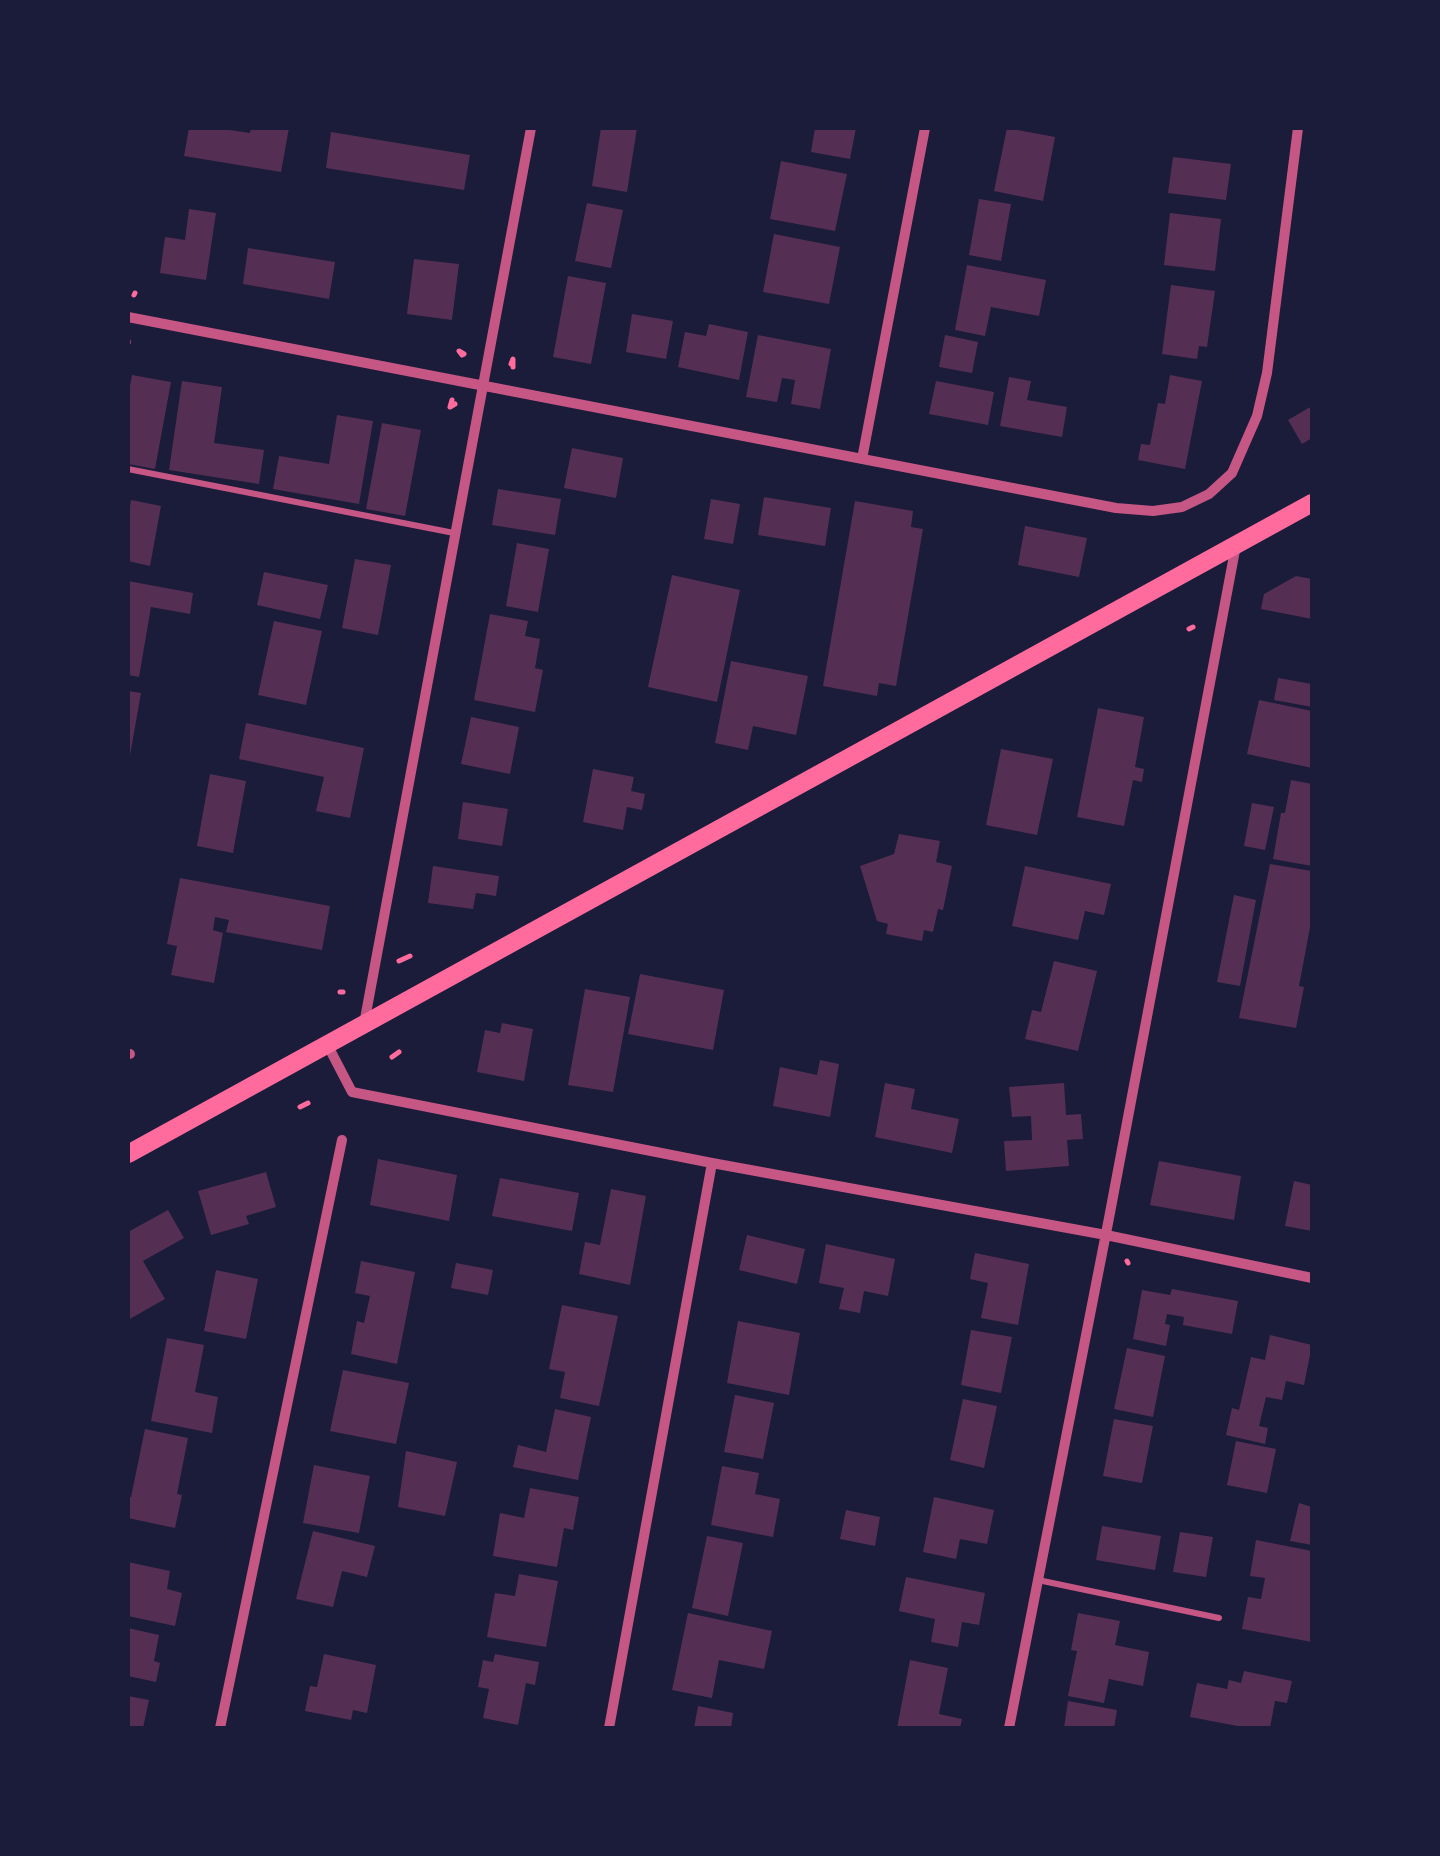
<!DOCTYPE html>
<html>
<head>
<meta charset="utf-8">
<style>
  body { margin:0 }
  #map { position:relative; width:1440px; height:1856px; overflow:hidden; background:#1b1b3a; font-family:Literata,serif }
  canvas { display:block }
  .frame { position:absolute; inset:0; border:130px solid #1b1b3a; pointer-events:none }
</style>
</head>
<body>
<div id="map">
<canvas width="1440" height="1856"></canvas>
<div class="frame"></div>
</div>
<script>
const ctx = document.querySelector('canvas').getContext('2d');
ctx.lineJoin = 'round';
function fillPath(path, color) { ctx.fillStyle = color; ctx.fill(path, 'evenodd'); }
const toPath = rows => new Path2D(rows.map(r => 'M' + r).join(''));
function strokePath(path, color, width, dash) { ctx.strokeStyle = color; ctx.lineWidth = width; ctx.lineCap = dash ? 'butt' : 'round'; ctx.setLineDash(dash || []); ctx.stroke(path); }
const building = toPath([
  [189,128,216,128,250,133,251,128,289,128,281,172,184,156],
  [601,128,637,128,627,192,592,186],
  [815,128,856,128,850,159,811,152],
  [1007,128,1055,137,1043,201,994,191],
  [331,132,470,155,464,190,326,168],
  [1173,157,1231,164,1226,200,1168,193],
  [781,161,847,174,835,231,770,219],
  [979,199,1011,204,1001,261,969,255],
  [587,203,623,210,611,268,575,261],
  [189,209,216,213,206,280,160,273,165,237,185,240],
  [1170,213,1221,219,1215,271,1164,265],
  [774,234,840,247,829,304,763,292],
  [248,248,335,262,329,299,243,284],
  [414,259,459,264,452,320,407,314],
  [967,265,1046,280,1039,316,991,307,985,336,955,330],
  [568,276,606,283,591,364,553,357],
  [1171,285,1215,291,1207,347,1199,346,1197,359,1162,354],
  [632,314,673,321,666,359,626,352],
  [709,324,748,332,739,380,678,367,685,332,706,336],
  [758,335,831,349,820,409,791,404,795,380,782,378,777,402,746,397],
  [945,335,978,342,972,373,939,367],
  [132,375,171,382,155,469,128,464,128,397],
  [1170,375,1202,381,1185,469,1138,460,1141,444,1150,445,1158,403,1165,404],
  [1009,377,1031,381,1027,400,1067,407,1062,437,1000,426],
  [182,381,222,387,214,443,264,450,259,484,169,470],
  [936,381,994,392,988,425,929,414],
  [1312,406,1312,438,1302,444,1288,420],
  [337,415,373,421,359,504,273,489,279,456,329,464],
  [382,423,421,430,405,516,366,509],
  [572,448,623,458,616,498,564,488],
  [498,489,561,499,555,535,492,525],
  [764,497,831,508,825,546,758,535],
  [711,499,740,504,733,544,704,539],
  [131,500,161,506,150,566,128,561,128,519],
  [855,501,913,511,911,527,923,529,896,686,879,683,877,696,823,686],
  [1025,526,1087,538,1079,577,1018,565],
  [517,543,549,549,538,612,506,606],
  [355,559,391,565,378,635,342,628],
  [264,572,328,585,320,619,257,605],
  [672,575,740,590,717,702,648,687],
  [1296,576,1312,579,1312,619,1261,609,1264,594],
  [128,581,193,593,190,614,151,607,139,677,128,675],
  [490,614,528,621,525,636,540,639,535,668,543,670,535,712,474,700],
  [274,621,322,631,306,705,258,695],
  [731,661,808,676,796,735,753,726,748,750,715,743],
  [1278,678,1312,684,1312,707,1274,700],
  [128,691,141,693,129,761,128,760],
  [1259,700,1312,711,1312,768,1247,754],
  [1098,708,1144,717,1135,767,1144,769,1142,782,1133,780,1124,826,1077,817],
  [471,717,519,727,510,774,461,764],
  [246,723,364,748,350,818,316,811,324,777,239,759],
  [1001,749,1053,759,1037,835,986,825],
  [593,769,634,777,631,791,645,794,642,810,627,807,623,830,583,822],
  [210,774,246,781,233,853,197,846],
  [1291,780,1312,784,1312,866,1273,859,1281,813,1285,813],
  [463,802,508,809,502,846,458,839],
  [1252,803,1274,807,1265,850,1244,846],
  [899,834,940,841,936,862,952,866,943,910,938,909,933,932,924,930,922,941,886,934,888,924,877,921,860,866,894,854],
  [1270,864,1312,871,1312,917,1299,986,1304,987,1296,1028,1239,1018],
  [433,866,499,876,496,896,476,893,473,909,428,903],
  [1025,866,1111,884,1104,915,1085,911,1078,940,1012,926],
  [180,878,330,906,322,950,226,932,229,920,215,917,213,930,223,933,214,983,171,975,177,946,167,944],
  [1234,895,1256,900,1240,986,1217,982],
  [1054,961,1097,971,1078,1051,1025,1039,1032,1010,1041,1012],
  [640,974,724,990,713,1050,628,1034],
  [585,989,630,997,613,1092,568,1085],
  [502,1023,533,1029,524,1081,477,1072,485,1030,500,1033],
  [820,1060,839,1064,830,1117,773,1106,780,1067,817,1075],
  [885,1083,915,1089,911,1109,959,1119,952,1153,875,1137],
  [1064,1083,1066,1115,1081,1114,1083,1139,1067,1140,1069,1166,1006,1171,1004,1141,1032,1140,1031,1116,1012,1117,1009,1087],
  [378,1159,457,1175,449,1221,370,1205],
  [1159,1161,1241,1176,1234,1220,1150,1205],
  [266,1172,276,1207,246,1216,249,1224,211,1235,198,1191],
  [500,1178,579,1193,572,1231,492,1216],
  [1294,1181,1312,1185,1312,1231,1285,1226],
  [611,1189,646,1196,630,1285,579,1274,585,1242,600,1245],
  [168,1210,184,1238,143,1261,165,1299,128,1320,128,1232],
  [747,1235,805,1249,797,1284,739,1270],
  [826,1244,895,1259,888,1296,864,1291,860,1313,839,1309,844,1288,819,1283],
  [975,1253,1029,1264,1018,1325,981,1318,988,1283,970,1279],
  [361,1261,415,1272,397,1364,351,1354,357,1321,364,1323,370,1296,355,1293],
  [456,1263,493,1270,488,1295,451,1288],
  [216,1270,258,1279,246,1339,204,1331],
  [1172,1289,1238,1301,1232,1334,1183,1325,1184,1317,1167,1314,1165,1324,1170,1325,1166,1346,1133,1339,1142,1290,1170,1295],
  [562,1305,618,1316,599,1406,560,1398,565,1372,549,1369],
  [738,1321,800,1333,789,1395,727,1383],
  [971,1330,1012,1337,1001,1393,961,1385],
  [1270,1335,1312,1345,1304,1385,1286,1381,1282,1400,1266,1397,1259,1426,1268,1428,1265,1444,1226,1435,1232,1408,1239,1410,1251,1357,1265,1360],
  [167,1338,204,1345,195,1392,218,1397,212,1433,151,1421],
  [1127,1348,1165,1356,1153,1417,1114,1409],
  [343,1370,409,1383,396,1444,330,1431],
  [735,1395,774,1403,763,1459,724,1452],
  [963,1399,997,1406,984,1468,950,1460],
  [555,1409,591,1417,578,1480,513,1467,518,1445,546,1452],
  [1114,1419,1153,1426,1142,1483,1103,1476],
  [145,1429,188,1438,177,1494,182,1495,175,1528,128,1518,128,1496,131,1497],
  [1236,1441,1276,1449,1267,1493,1227,1485],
  [406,1451,457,1462,445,1516,398,1507],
  [314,1465,370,1476,359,1533,303,1523],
  [722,1466,759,1473,755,1494,780,1499,773,1537,711,1525],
  [530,1488,579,1497,573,1530,564,1528,557,1567,493,1556,500,1513,524,1518],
  [934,1497,994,1510,987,1544,960,1539,956,1559,923,1552],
  [1299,1503,1312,1507,1312,1545,1290,1541],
  [846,1510,880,1517,875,1546,840,1539],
  [1102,1526,1161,1536,1155,1570,1096,1560],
  [313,1531,375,1546,367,1577,342,1571,333,1607,296,1599],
  [1180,1532,1213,1537,1206,1577,1173,1572],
  [707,1536,743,1543,728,1616,692,1608],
  [1256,1540,1312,1551,1312,1642,1242,1629,1248,1597,1261,1599,1265,1578,1250,1576],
  [128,1562,170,1571,167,1589,182,1593,175,1626,128,1616],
  [519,1574,558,1581,546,1647,487,1637,495,1593,515,1596],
  [906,1577,985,1593,979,1625,962,1622,958,1647,931,1642,935,1619,899,1611],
  [688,1613,772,1631,764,1669,719,1660,712,1698,672,1690],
  [1078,1613,1120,1621,1115,1645,1149,1652,1143,1686,1109,1679,1104,1703,1068,1696,1077,1651,1071,1650],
  [128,1628,159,1635,154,1661,160,1663,156,1682,128,1676],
  [324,1654,376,1665,367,1713,353,1710,351,1720,305,1711,310,1686,317,1687],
  [495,1654,539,1662,535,1685,526,1683,518,1725,483,1718,489,1689,478,1687,483,1660,493,1662],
  [910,1660,948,1668,939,1714,962,1719,960,1728,897,1728],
  [1244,1671,1292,1681,1287,1703,1275,1701,1270,1728,1248,1728,1190,1717,1197,1683,1227,1689,1229,1680,1241,1683],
  [128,1696,149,1700,143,1728,128,1728],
  [1068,1701,1117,1710,1114,1728,1064,1728],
  [698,1706,733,1713,731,1728,694,1728]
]);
const path = toPath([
  [134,295,135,293],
  [128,341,128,343],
  [462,355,459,351,464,354],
  [511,364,513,359,513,367],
  [452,400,450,407,455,404],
  [1189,629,1193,627],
  [399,961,410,956],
  [340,992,343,992],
  [392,1057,399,1052],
  [300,1107,308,1103],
  [1127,1261,1128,1263]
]);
const service = toPath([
  [128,469,454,533],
  [1038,1580,1219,1618]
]);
const minor = toPath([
  [128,317,1116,508,1153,511,1182,507,1209,494,1232,473,1257,416,1267,373,1298,128],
  [862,459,925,128],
  [364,1024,531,128],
  [327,1044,352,1092,712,1163,1106,1235,1312,1278],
  [128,1054,130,1054],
  [220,1728,342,1140],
  [609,1728,712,1163],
  [1009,1728,1109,1218,1236,545]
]);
const secondary = toPath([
  [128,1154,1312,503]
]);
fillPath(building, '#542f53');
strokePath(path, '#ff6b9d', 5);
strokePath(service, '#c65784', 6);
strokePath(minor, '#c65784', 10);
strokePath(secondary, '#ff6b9d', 18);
</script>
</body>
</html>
